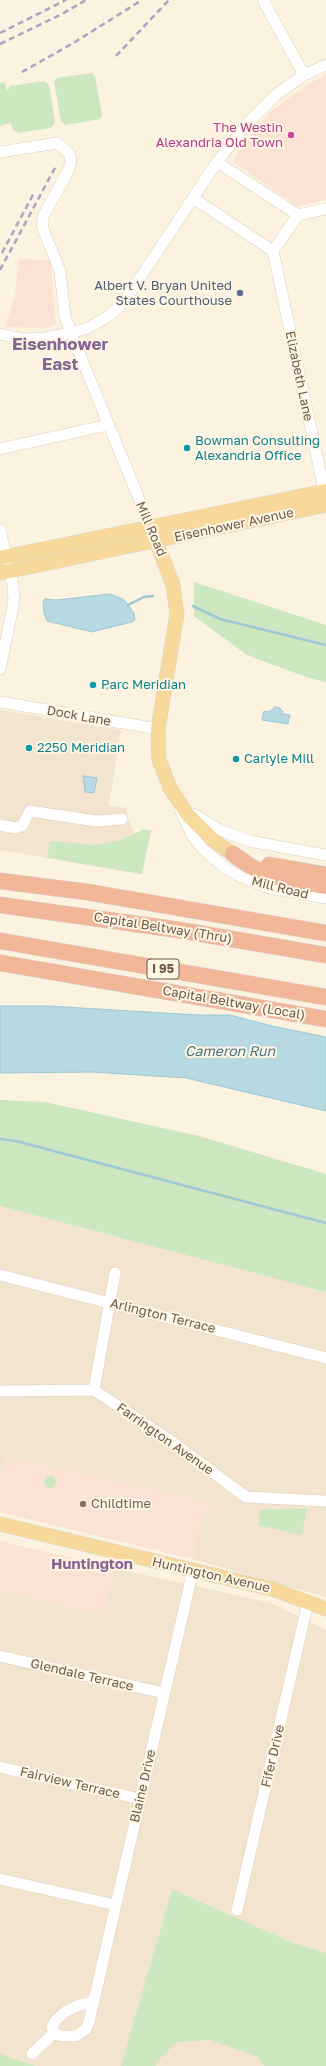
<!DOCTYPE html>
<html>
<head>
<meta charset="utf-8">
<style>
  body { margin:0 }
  canvas { display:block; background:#fbf2e0 }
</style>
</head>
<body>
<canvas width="326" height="2066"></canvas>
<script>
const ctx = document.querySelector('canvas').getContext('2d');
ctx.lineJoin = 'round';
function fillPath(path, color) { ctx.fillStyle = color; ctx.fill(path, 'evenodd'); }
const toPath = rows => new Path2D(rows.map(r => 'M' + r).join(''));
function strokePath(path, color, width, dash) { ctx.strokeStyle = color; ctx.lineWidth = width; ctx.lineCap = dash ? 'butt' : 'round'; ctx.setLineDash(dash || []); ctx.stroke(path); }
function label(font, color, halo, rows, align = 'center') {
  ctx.font = font + ' "Golos Text",sans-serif'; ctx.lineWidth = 4; ctx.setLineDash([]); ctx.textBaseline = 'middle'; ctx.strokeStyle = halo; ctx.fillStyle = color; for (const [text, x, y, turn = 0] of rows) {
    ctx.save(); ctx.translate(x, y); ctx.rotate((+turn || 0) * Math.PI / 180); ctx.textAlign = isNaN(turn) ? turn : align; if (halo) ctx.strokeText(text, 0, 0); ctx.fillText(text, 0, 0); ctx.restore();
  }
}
const residential = toPath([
  [0,710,121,730,109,805,127,808,126,814,135,834,144,829,151,831,142,874,0,850],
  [0,1206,326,1292,326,1597,192,1559,199,1521,211,1503,6,1457,0,1483],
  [114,1568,271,1603,326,1630,326,1953,293,1943,172,1889,121,2066,29,2066,0,2057,0,1590,103,1614],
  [210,2040,256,2056,264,2066,156,2066,156,2063,177,2042]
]);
const commercial = toPath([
  [326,75,326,200,297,206,233,162,242,146,271,111,310,83],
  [19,259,50,260,56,324,47,328,5,327,15,297],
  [6,1457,211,1503,199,1521,192,1559,0,1512,0,1483],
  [0,1541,114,1568,103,1614,0,1590]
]);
const green = toPath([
  [92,73,95,76,102,115,100,119,65,125,61,122,54,81,57,78],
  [44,81,49,85,55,123,51,128,18,133,12,128,11,123,0,126,0,83,5,82,7,91,10,86],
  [194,582,326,625,326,682,309,678,247,655,194,616],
  [144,829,151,831,142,874,47,858,50,841,94,845,122,840],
  [0,1100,45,1102,199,1136,326,1174,326,1292,0,1206],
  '44 1482a6 6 0 1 1 12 0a6 6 0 1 1-12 0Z',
  [307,1508,302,1535,258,1525,260,1510],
  [172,1889,293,1943,326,1953,326,2066,264,2066,256,2056,210,2040,177,2042,156,2063,156,2066,121,2066],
  [0,2054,35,2066,0,2066]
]);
const water = toPath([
  [110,594,123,599,128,605,134,613,135,620,132,622,92,632,47,621,44,613,43,601,45,599,56,600,110,594],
  [102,680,117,683,116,690,103,688,102,680],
  [275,707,280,708,284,714,290,715,288,724,262,720,264,711,269,712,275,707],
  [83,776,97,778,94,793,85,792,83,776],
  [0,1006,48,1006,198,1015,230,1015,272,1026,326,1037,326,1111,186,1078,92,1072,0,1073,0,1006]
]);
const stream = toPath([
  [128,605,144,597,153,596],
  [193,606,220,619,326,645],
  [0,1139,16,1141,326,1223]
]);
const minor = toPath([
  [263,0,304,75],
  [0,152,57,143,69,153,71,161,69,169,44,215,42,222,43,229,60,271,65,316,71,333,151,528],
  [217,162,298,215],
  [193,198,273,251],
  [273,251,326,499],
  [273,251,298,215,326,209],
  [0,334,23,339,45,338,86,329,107,317,119,307,128,296,217,162,244,127,277,94,304,75,326,65],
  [0,449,108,425],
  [0,530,13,586,14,601,0,669],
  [0,702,158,729],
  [180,809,192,835,202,848,224,867,237,875,269,888,326,898],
  [193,814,218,829,249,841,326,855],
  [0,825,15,828,22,826,30,811,96,821,122,819],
  [0,1275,326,1358],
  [94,1390,115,1273],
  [0,1391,94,1390,168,1439,246,1497,326,1501],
  [0,1656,164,1693],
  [0,1767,140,1799],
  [0,1879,116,1905],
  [237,1910,308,1602],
  [54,2033,52,2027,55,2021,65,2012,79,2005,93,2002],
  [32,2054,54,2033,61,2036,76,2036,86,2029,89,2022,193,1570]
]);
const major = toPath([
  [151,528,173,585,177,614,158,729,159,760,170,788,187,814,214,841,233,854],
  [0,558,326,491],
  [0,573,326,505],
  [0,1524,272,1589,326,1609]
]);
const highway = toPath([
  [233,854,250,866,263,873,280,878,326,886],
  [269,865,326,875],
  [0,881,87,892,326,933],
  [0,905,179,930,326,955],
  [0,941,326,997],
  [0,963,326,1019]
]);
const rail = toPath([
  [0,33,66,0],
  [0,44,60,15,86,0],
  [116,56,169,0],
  [22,72,75,42,142,0],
  [2,253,35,191],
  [0,270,56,166]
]);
const markers = [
  [291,135,4,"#d1479c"],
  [240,293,4,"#5c6f8a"],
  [187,448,4,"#0f9aa8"],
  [93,685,4,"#0f9aa8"],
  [29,748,4,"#0f9aa8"],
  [236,759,4,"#0f9aa8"],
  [83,1504,4,"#8d6e63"]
];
const shields = [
  [163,969,32]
];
const shieldNames = [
  ["I 95",163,969]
];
const hotelNames = [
  ["The Westin",283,128],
  ["Alexandria Old Town",283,143]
];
const serviceNames = [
  ["Albert V. Bryan United",232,286],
  ["States Courthouse",232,301]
];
const streetNames = [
  ["Elizabeth Lane",299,376,78],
  ["Eisenhower Avenue",234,525,-12],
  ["Mill Road",151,529,67],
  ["Dock Lane",79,716,10],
  ["Mill Road",280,888,14],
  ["Capital Beltway (Thru)",163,928,9],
  ["Capital Beltway (Local)",234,1003,10],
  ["Arlington Terrace",163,1316,14],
  ["Farrington Avenue",165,1439,35],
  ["Huntington Avenue",211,1575,13],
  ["Glendale Terrace",82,1675,13],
  ["Fifer Drive",273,1756,-77],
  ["Fairview Terrace",70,1783,13],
  ["Blaine Drive",143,1786,-77]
];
const cultureNames = [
  ["Bowman Consulting",195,441],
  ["Alexandria Office",195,456],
  ["Parc Meridian",101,685],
  ["2250 Meridian",37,748],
  ["Carlyle Mill",244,759]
];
const educationNames = [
  ["Childtime",91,1504]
];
const waterNames = [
  ["Cameron Run",230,1052]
];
const quarterNames = [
  ["Huntington",92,1564]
];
const districtNames = [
  ["Eisenhower",60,345],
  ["East",60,365]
];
fillPath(residential, '#f2e4cf');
fillPath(commercial, '#fbe2d4');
fillPath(green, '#cde7c0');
fillPath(water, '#b6d9e2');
strokePath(water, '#9dc8d4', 1);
strokePath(stream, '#9dc8d4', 2.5);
strokePath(minor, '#decebd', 12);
strokePath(major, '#dad4d0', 15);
strokePath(highway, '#dad4d0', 17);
strokePath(minor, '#fff', 11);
strokePath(major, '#f7da9b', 14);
strokePath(highway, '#f2b699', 16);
strokePath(rail, '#b4a0c2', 2.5, [6, 4]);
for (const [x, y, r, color] of markers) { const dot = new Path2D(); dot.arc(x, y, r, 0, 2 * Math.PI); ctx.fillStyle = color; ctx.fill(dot); strokePath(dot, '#fef6e5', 1.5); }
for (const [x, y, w] of shields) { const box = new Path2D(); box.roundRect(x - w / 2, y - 10, w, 20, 3); ctx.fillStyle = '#fef6e5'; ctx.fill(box); strokePath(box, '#705949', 1); }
label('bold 12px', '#705949', null, shieldNames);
label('13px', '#b23c85', '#fef6e5', hotelNames, 'right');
label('13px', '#4e5e75', '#fef6e5', serviceNames, 'right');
label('13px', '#705949', '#fef6e5', streetNames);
label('13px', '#0d838f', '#fef6e5', cultureNames, 'left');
label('13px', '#785e54', '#fef6e5', educationNames, 'left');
label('italic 14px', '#447482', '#fef6e5', waterNames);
label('bold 15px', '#866593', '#fef6e5', quarterNames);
label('bold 17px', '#866593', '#fef6e5', districtNames);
</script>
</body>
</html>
